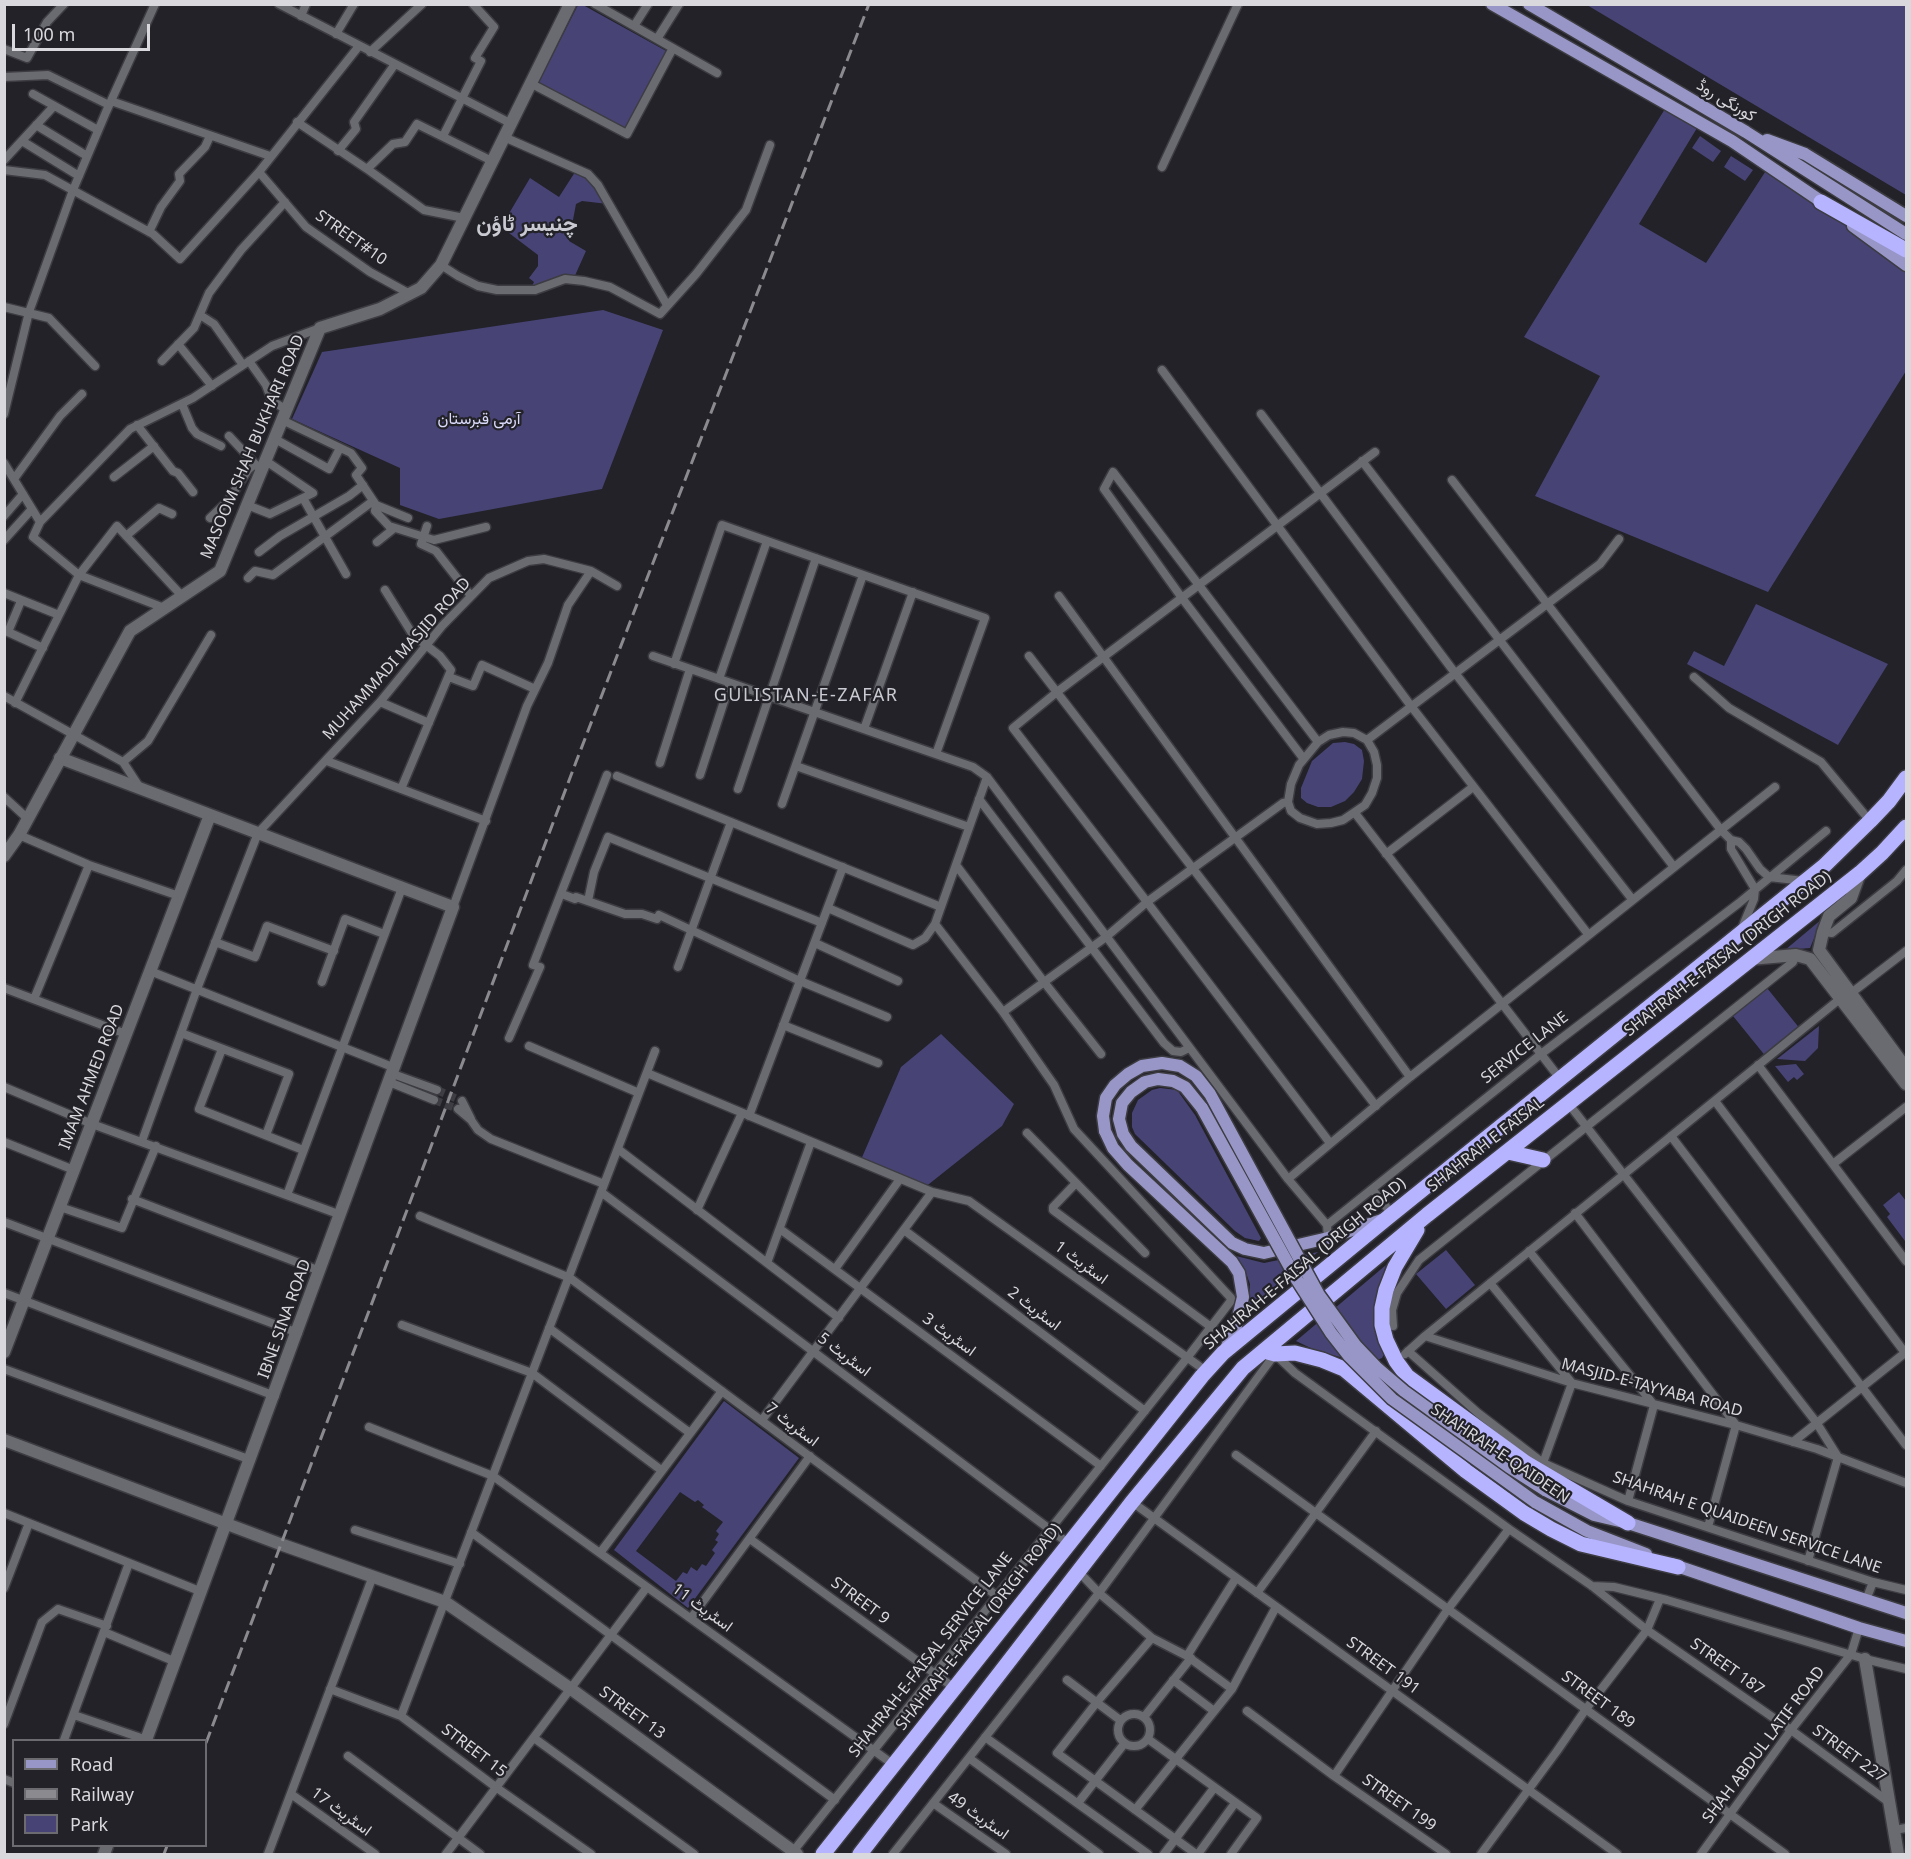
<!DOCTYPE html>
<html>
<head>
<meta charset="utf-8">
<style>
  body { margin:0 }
  #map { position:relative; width:1911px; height:1859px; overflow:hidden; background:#222228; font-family:"Noto Sans",sans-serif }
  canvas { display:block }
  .frame { position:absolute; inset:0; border:6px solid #d9d9dd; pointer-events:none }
  .legend { position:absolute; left:12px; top:1739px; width:195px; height:108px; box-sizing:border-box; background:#222228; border:2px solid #6b6b70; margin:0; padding:8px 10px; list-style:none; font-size:18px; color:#d9d9dd }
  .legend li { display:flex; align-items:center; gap:12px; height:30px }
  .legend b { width:30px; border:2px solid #6b6b70 }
  .scale { position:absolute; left:12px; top:24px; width:138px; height:27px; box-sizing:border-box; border:3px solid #d9d9dd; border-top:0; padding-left:8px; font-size:18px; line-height:21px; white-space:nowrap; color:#d9d9dd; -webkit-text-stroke:4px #222228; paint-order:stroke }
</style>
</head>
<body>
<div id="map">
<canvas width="1911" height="1859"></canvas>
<div class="frame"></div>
<ul class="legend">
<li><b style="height:8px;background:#9896c6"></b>Road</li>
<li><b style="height:8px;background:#8a8a8f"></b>Railway</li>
<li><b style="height:16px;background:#474375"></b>Park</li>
</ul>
<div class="scale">100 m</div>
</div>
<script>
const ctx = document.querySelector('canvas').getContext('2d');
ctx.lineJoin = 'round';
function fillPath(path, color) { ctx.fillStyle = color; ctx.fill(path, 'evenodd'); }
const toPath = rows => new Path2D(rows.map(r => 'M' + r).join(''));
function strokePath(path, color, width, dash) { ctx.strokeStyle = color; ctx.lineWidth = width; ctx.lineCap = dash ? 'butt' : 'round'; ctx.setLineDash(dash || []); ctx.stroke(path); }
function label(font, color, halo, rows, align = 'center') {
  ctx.font = font + ' "Noto Sans",Vazirmatn,sans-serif'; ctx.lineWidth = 4.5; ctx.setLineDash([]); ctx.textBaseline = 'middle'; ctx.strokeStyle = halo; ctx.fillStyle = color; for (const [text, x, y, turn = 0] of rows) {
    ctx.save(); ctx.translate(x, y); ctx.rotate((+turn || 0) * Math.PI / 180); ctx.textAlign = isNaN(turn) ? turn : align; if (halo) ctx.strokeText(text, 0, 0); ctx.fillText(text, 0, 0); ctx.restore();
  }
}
const green = toPath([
  [578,5,583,5,668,52,626,133,537,86],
  [1587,5,1906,5,1906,195,1644,39],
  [1668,104,1700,123,1639,224,1706,263,1769,166,1820,203,1906,271,1906,371,1768,592,1535,496,1600,376,1524,337],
  [1700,136,1721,151,1713,162,1692,148],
  [1731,156,1753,170,1745,181,1724,167],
  [577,169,588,174,608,204,582,201,576,204,569,241,586,251,573,280,530,290,534,282,529,278,538,266,538,255,501,227,530,178,559,197],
  [603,310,663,330,602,489,439,519,400,505,400,468,292,419,322,352],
  [1756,604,1888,664,1838,745,1687,664,1694,651,1724,666],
  [1345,742,1354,744,1362,750,1364,761,1362,779,1354,792,1345,801,1331,807,1318,807,1307,803,1301,798,1301,788,1312,761,1333,743],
  [1822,919,1810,948,1785,950],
  [1767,988,1801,1030,1767,1058,1733,1016],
  [1819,1026,1818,1048,1805,1061,1777,1059],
  [941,1034,1014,1104,1002,1126,924,1188,860,1162,901,1067],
  [1796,1064,1804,1074,1797,1080,1794,1077,1788,1082,1775,1066],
  [1160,1088,1177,1090,1195,1115,1261,1238,1259,1241,1245,1238,1235,1231,1135,1134,1132,1127,1132,1113,1138,1100,1152,1090],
  [1899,1192,1906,1201,1905,1241,1887,1217,1890,1214,1883,1205],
  [1446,1250,1475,1285,1446,1309,1416,1274],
  [1318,1252,1248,1309,1250,1284,1245,1270,1236,1256,1264,1263],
  [1386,1265,1379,1289,1385,1352,1382,1358,1367,1364,1317,1351,1296,1341],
  [724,1401,799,1458,688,1608,614,1550],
  [680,1492,695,1502,698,1500,704,1505,702,1507,723,1522,716,1531,719,1534,715,1540,718,1542,712,1550,715,1553,706,1566,702,1564,697,1571,691,1567,687,1574,683,1572,676,1581,636,1551]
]);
const streetTunnel = toPath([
  [437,1090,462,1101],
  [434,1100,458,1109]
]);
const street = toPath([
  [279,4,510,123],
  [595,4,717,73],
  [301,16,306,4],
  [634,26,648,4],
  [336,34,354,4],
  [657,39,679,4],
  [4,49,27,58,47,22,64,4],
  [370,52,422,4],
  [4,77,48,75,109,105],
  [530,83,627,134,673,48],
  [33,94,98,130],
  [111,101,270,156],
  [297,122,370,171,424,210,464,218],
  [36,125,87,156],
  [443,136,481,61,475,58,494,27,473,4],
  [504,137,588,174,598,185,667,305],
  [22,141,79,176],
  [338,151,356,129,354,122,395,64],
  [4,160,54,106],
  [1162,167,1238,4],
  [367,169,393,144,405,142,417,124,492,161],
  [4,170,45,175,153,234,180,259,259,172,359,46],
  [259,172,306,227,370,272,410,294],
  [149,232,161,207,180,181,179,174,205,147,210,136],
  [441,265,458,276,478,286,497,290,535,290,565,279,584,281,610,287,660,314,696,274,746,210,770,145],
  [4,307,49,318,95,366],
  [200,315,214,324,243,365],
  [178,344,212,386],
  [162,361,194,328,209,293,241,250,285,202],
  [249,361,266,385,272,401,287,410],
  [1162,370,1411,706,1588,934],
  [182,404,192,428,197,434,221,446],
  [4,414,29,312,73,190,106,112,155,4],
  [1261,414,1455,673,1632,899],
  [282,420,351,453,362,468,356,475,376,505,408,518],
  [137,425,173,471,178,473,193,492],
  [229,436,257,466],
  [275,439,329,469,340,448],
  [1362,461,1674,867],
  [4,463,40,522,33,537,79,575,164,608],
  [114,477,154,446],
  [14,479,60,416,82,394],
  [1452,480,1721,830,1731,840,1739,842,1746,849,1760,869,1769,877,1804,881],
  [303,498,346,574],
  [247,505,270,514,313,493,266,461],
  [376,505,375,511,389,526,434,540,486,527],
  [4,516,23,494],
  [210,518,228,501,248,470,255,464],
  [40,522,130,429,193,398,272,346,320,328],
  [427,526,421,544,436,551,471,596],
  [126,536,159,508,172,514],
  [4,540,32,509],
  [377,542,392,530,389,526],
  [259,552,280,536,349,496,363,485],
  [248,578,255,571,273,575,373,501],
  [385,590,413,635,440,656,451,670,401,789],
  [4,593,59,615],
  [1059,596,1410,1077],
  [21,601,8,632,43,648],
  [653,656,973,767,987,777,1288,1179],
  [1029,656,1376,1106],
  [674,664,722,525,985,618,936,754],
  [449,677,473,686,482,665,535,689],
  [1694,677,1729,708,1821,762,1870,821],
  [719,679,767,541],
  [4,696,123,762,140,788],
  [380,702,429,723],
  [15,703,79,575,117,526,182,596],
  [864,729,913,592],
  [1343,732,1354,733,1367,740,1374,752,1377,765,1377,778,1372,793,1365,805,1343,820,1331,823,1317,824,1300,818,1291,811,1288,802,1291,784,1299,765,1318,742,1329,735,1343,732],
  [1367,740,1600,564,1619,539],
  [1303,758,1182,598,1104,489,1113,472,1318,742],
  [327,761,486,821],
  [123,762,148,741,211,635],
  [660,763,690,669],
  [796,766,969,827],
  [700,775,730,683],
  [617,776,941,907],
  [738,789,816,558],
  [4,797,28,819],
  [979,799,1164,1043,1173,1051,1181,1052,1189,1048],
  [782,804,863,575],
  [1355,813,1561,1080],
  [19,835,89,865,179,896],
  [1731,840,1731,849,1755,889,1754,899,1742,928],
  [1386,854,1473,787],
  [956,865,1044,982,1101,1054],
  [562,894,575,899,576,897,625,914,642,914,657,919,659,915,800,981,887,1017],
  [588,901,594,872,608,837,822,923],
  [453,907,527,706,548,663,568,605,591,571],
  [828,908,913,945,925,938,935,924,941,907,987,777],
  [1823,932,1832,933,1897,881,1906,870],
  [215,942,255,957,267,926,334,951],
  [815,943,898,981],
  [678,967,731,822],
  [150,971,395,1068],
  [322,982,345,919,384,934],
  [4,988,126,1034],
  [1850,994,1906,951],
  [34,999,89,865],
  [1003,1012,1106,937,1147,902,1192,869,1283,803,1288,802],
  [783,1025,878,1063],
  [181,1033,289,1074,266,1135],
  [509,1038,540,967,533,965,607,775],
  [529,1046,639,1093],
  [222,1049,199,1109,303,1150],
  [1758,1065,1906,1261],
  [647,1073,932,1192,969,1201,1206,1371],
  [393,1074,437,1090],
  [389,1082,434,1100],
  [4,1087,92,1124,341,1215],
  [462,1101,471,1119],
  [1715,1101,1906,1354],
  [1568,1103,1816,1422,1838,1457,1808,1561],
  [458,1109,471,1120,478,1130,491,1139,604,1184],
  [749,1116,843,867],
  [1027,1133,1145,1253],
  [1671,1136,1906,1445],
  [142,1141,197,989,258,833,380,702,442,626,489,578,528,561,544,559,591,571,617,586],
  [4,1142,74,1170],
  [1330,1143,1147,902,1013,728,1057,692,1375,452],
  [618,1149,839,1318],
  [1833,1164,1906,1107],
  [1076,1183,1053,1207,1053,1210,1211,1327],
  [1372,1189,1392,1214],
  [601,1192,1068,1543],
  [287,1195,402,888],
  [132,1199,320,1271],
  [60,1207,122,1228,156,1146],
  [697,1210,742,1113],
  [1575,1213,1736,1425,1708,1527],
  [420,1216,570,1278,997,1596],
  [4,1222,298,1333],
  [1327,1225,1288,1179,1410,1077,1775,787],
  [780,1229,1101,1466],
  [904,1230,1145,1411],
  [1328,1238,1327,1225,1541,1054,1739,903,1826,831],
  [1529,1251,1654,1405,1628,1501],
  [767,1263,811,1142],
  [835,1269,900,1179],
  [1490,1283,1572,1383,1543,1463],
  [4,1293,275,1396],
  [402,1325,532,1373,661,1470],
  [1393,1326,1392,1310,1397,1293,1419,1260,1793,962,1796,955],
  [549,1328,690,1433],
  [1425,1336,1841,998],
  [1408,1351,1478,1413,1543,1463,1628,1501,1873,1582,1906,1590],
  [1405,1354,1425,1336,1572,1383,1736,1425,1817,1449,1906,1483],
  [4,1369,251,1460],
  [762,1420,932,1192],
  [369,1427,493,1476,894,1765],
  [1793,1442,1906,1352],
  [1236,1455,1785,1854],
  [1132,1502,1617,1854],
  [4,1513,202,1592],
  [355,1530,460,1564],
  [471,1532,835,1800],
  [750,1539,953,1687],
  [600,1553,722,1391],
  [1078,1571,1099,1593,1152,1638,1187,1656,1236,1578],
  [1592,1586,1614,1587,1667,1600,1865,1659,1906,1669],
  [4,1588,29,1523],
  [1257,1593,1376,1431],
  [1866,1600,1873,1582],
  [691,1618,810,1456],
  [104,1632,176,1662],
  [1152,1638,1097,1702,1057,1753,1196,1854],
  [1187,1656,1232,1689],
  [1067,1680,1120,1720],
  [1173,1680,1214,1711],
  [330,1689,401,1716,497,1788,591,1854],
  [1247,1711,1334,1776,1446,1854],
  '1118 1730a16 16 0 1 1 32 0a16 16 0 1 1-32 0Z',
  [74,1715,147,1740],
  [401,1716,655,1051],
  [1144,1717,1191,1658],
  [4,1724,42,1622,58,1609,107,1626],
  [985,1737,1148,1854],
  [534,1738,694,1854],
  [1148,1739,1257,1818,1231,1854],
  [64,1740,129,1563],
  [348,1756,480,1854],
  [969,1758,1099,1854],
  [1334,1776,1448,1609,1509,1529],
  [4,1779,14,1783],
  [291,1794,375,1854],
  [933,1803,1006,1854],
  [1078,1803,1124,1744],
  [1135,1810,1232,1689,1276,1607],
  [1894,1830,1906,1828],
  [268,1854,373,1576],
  [446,1854,647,1587],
  [791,1854,1187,1358,1230,1302,1231,1298,1074,1129,1054,1085,1003,1012,935,924],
  [893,1854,1099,1593,1275,1354,1295,1373,1509,1529,1592,1586,1647,1630,1791,1730,1890,1803],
  [1164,1854,1214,1788],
  [1198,1854,1235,1803],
  [1481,1854,1557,1751,1586,1709,1647,1630,1660,1599],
  [1701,1854,1791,1730,1851,1654,1859,1628]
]);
const secondary = toPath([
  [60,758,453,907,146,1740],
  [4,856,19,835,130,631,220,571,320,328,380,309,421,288,441,265,570,4],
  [1860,873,1851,898,1829,916,1823,932,1819,950,1906,1068],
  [1750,959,1796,955,1810,959,1906,1084],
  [4,1352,210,815],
  [4,1440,280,1544,445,1602,571,1689,797,1854],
  [1865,1659,1898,1854],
  [104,1854,107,1846]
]);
const primary = toPath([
  [1492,4,1732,141,1828,206],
  [1529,4,1746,132,1906,234],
  [1767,140,1805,154,1906,216],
  [1853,226,1906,265],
  [1202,1108,1185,1087,1173,1081,1158,1079,1145,1082,1131,1092,1122,1103,1119,1119,1123,1134,1131,1146,1232,1243,1245,1249,1264,1253,1328,1238,1382,1220],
  [1105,1131,1113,1148,1128,1165,1232,1262,1239,1273,1243,1297,1236,1326,1225,1351],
  [1545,1490,1594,1515,1628,1523,1906,1613],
  [1535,1502,1587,1531,1646,1554],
  [1671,1564,1859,1628,1906,1641]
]);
const highway = toPath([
  [1821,202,1906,250],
  [1508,1152,1543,1160],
  [1417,1230,1395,1267,1386,1290,1382,1308,1382,1325,1386,1340,1396,1361,1407,1376,1526,1463,1628,1523],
  [1264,1351,1275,1354,1295,1353,1322,1360,1344,1369,1466,1471,1524,1513,1551,1529,1581,1544,1678,1567],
  [823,1854,1202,1376,1223,1353,1386,1219,1824,866,1870,821,1889,801,1906,778],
  [860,1854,1132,1502,1243,1368,1427,1215,1860,873,1882,853,1906,827]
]);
const rail = toPath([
  [206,1743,576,762,869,4],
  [164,1854,167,1846]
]);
const primaryBridge = toPath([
  [1202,1108,1297,1280,1331,1333,1349,1356,1392,1399,1535,1502],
  [1105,1131,1103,1116,1106,1098,1115,1085,1128,1074,1142,1066,1162,1063,1180,1066,1196,1076,1210,1094,1319,1295,1356,1346,1376,1367,1404,1391,1509,1467,1545,1490]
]);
const streetNames = [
  ["کورنگی روڈ",1726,101,31],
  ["STREET#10",351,238,35],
  ["MASOOM SHAH BUKHARI ROAD",253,447,-67],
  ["MUHAMMADI MASJID ROAD",397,659,-48],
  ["SHAHRAH-E-FAISAL (DRIGH ROAD)",1728,954,-38],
  ["SERVICE LANE",1525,1048,-38],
  ["IMAM AHMED ROAD",92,1077,-69],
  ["SHAHRAH E FAISAL",1486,1145,-38],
  ["اسٹریٹ 1",1081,1263,36],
  ["SHAHRAH-E-FAISAL (DRIGH ROAD)",1305,1264,-40],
  ["اسٹریٹ 2",1034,1309,37],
  ["IBNE SINA ROAD",285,1319,-70],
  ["اسٹریٹ 3",949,1335,36],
  ["اسٹریٹ 5",844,1355,37],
  ["MASJID-E-TAYYABA ROAD",1652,1388,15],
  ["اسٹریٹ 7",792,1425,37],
  ["SHAHRAH-E-QAIDEEN",1500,1454,34],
  ["SHAHRAH E QUAIDEEN SERVICE LANE",1747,1523,19],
  ["STREET 9",860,1601,36],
  ["اسٹریٹ 11",702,1608,36],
  ["SHAHRAH-E-FAISAL (DRIGH ROAD)",979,1627,-52],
  ["SHAHRAH-E-FAISAL SERVICE LANE",931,1655,-52],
  ["STREET 191",1383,1666,36],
  ["STREET 187",1727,1667,35],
  ["STREET 189",1598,1700,36],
  ["STREET 13",632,1713,36],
  ["SHAH ABDUL LATIF ROAD",1764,1745,-53],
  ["STREET 15",474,1751,37],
  ["STREET 227",1849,1754,36],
  ["STREET 199",1399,1803,35],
  ["اسٹریٹ 17",341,1812,36],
  ["اسٹریٹ 49",978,1816,35]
];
const parkNames = [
  ["آرمی قبرستان",479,419]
];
const neighbourhoodNames = [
  ["GULISTAN-E-ZAFAR",806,696]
];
const districtNames = [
  ["چنیسر ٹاؤن",527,225]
];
fillPath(green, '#474375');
strokePath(streetTunnel, '#3d3d43', 8, [8, 4]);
strokePath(street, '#3c3c42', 11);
strokePath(secondary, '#3c3c42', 15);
strokePath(primary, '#3c3c42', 15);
strokePath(highway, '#3c3c42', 18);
strokePath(street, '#6a6a71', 8);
strokePath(secondary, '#6a6a71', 12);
strokePath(primary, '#9896c6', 12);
strokePath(highway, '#b6b3ff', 15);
strokePath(rail, '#8a8a8f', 3, [12, 6]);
strokePath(primaryBridge, '#3c3c42', 15, []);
strokePath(primaryBridge, '#9896c6', 12);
label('16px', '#d9d9dd', '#222228', streetNames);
label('16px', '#dadafb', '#222228', parkNames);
ctx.letterSpacing = '1.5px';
label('18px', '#c9cad2', '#222228', neighbourhoodNames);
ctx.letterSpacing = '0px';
label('bold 22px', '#c9cad2', '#222228', districtNames);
</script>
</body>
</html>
